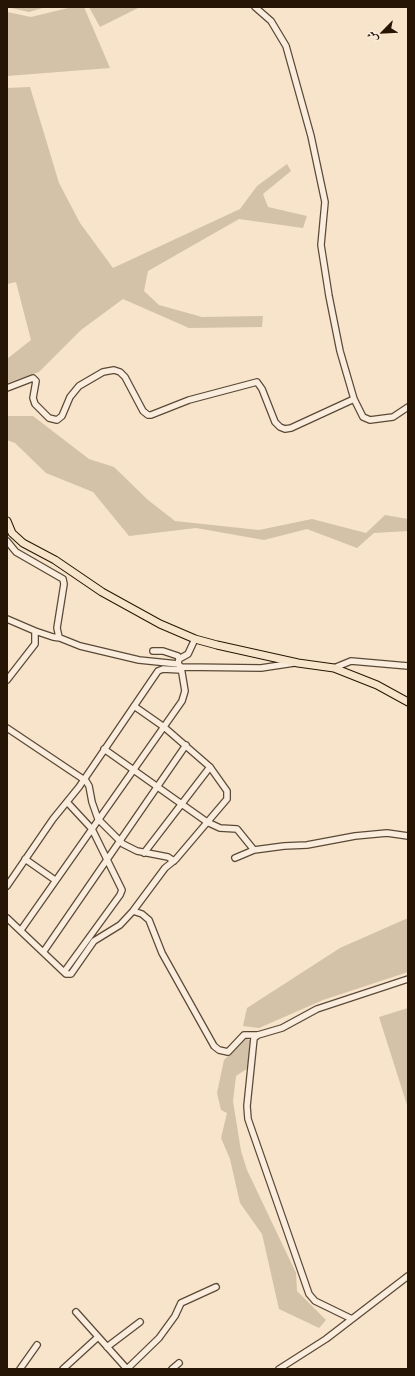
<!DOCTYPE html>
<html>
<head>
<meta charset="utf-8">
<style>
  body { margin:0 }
  #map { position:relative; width:415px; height:1376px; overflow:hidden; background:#f7e4ca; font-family:"EB Garamond",Amiri,serif }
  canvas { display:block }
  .frame { position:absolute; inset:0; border:8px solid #261504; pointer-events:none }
  .north { position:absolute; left:363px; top:12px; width:40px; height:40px; -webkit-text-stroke:3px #faeddd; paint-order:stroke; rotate:246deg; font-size:11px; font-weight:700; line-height:16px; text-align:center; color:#261504 }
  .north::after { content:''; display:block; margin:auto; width:14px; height:18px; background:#261504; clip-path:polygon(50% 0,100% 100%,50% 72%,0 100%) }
</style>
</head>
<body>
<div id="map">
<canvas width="415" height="1376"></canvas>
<div class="frame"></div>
<div class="north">ش</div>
</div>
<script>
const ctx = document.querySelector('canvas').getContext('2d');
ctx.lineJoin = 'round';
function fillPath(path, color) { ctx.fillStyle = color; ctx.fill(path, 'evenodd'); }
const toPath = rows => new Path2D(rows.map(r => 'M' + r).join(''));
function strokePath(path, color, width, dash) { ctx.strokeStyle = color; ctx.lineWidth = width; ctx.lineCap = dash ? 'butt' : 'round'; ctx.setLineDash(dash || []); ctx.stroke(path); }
const green = toPath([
  [7,7,46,7,29,12],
  [72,7,84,7,110,68,7,76,7,12,31,17],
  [89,7,140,7,100,27],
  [30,87,59,183,80,223,113,268,240,209,257,186,287,164,291,171,263,194,268,207,307,216,303,228,239,219,148,271,144,291,159,305,202,317,263,316,262,327,189,328,123,299,81,330,39,372,7,383,7,359,31,340,16,282,7,284,7,88],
  [7,416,33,416,89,459,114,467,148,500,175,521,259,530,312,519,366,533,385,515,408,519,408,531,374,533,357,548,307,529,264,540,196,528,129,536,93,492,46,473,15,443,7,440],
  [408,918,408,972,323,1000,259,1028,243,1026,247,1008,340,948],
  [408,1008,408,1108,379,1017],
  [246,1038,251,1041,248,1068,236,1076,233,1101,241,1151,247,1170,296,1273,297,1291,326,1320,319,1328,279,1309,262,1234,240,1203,230,1159,221,1138,227,1113,221,1110,217,1093,224,1060]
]);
const minor = toPath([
  [255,7,271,21,286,46,311,136,325,202,321,245,329,296,340,351,354,399,363,417,370,420,393,417,408,407],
  [7,388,33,378,36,381,33,398,35,404,49,418,57,420,62,416,70,397,79,386,103,372,114,370,120,372,125,377,143,411,148,415,151,415,189,400,257,382,262,389,275,422,280,427,285,429,291,428,354,399],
  [7,541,16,552,63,579,64,584,57,628,59,637],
  [7,619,35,631,53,637,60,638,80,646,139,660,178,664,181,667,185,691,182,701,21,930],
  [153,651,163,651,178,656,179,659,178,664],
  [179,659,188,654,195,639],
  [181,667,261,668,294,663],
  [334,668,351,661,408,666],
  [7,680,35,644,35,631],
  [7,728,86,781,89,786,92,802,98,819,123,844,137,851,168,857,174,861],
  [104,749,207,822,220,828,237,829,254,850],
  [144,853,210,767],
  [235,858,254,850,284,846,307,845,355,836,387,833,408,836],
  [25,859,55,880],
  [7,886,53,819,79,787,158,671,163,669,181,670],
  [133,911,142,914,149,920,162,953,214,1046,219,1050,228,1052,244,1035,257,1035],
  [7,918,66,974,71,974,94,941,120,925,133,911,165,868,176,859,227,799,227,791,210,767,164,727,134,706],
  [44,951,186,745],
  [64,972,120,895,122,890,92,829,67,802],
  [76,1312,127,1369],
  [352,1319,315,1301,309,1294,248,1119,247,1106,254,1038,258,1035,282,1028,317,1009,408,979],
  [107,1347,140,1322],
  [20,1369,37,1345],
  [63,1369,98,1337],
  [127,1369,159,1338,175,1316,181,1303,216,1287],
  [172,1369,179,1363],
  [279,1369,326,1339,408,1276]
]);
const major = toPath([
  [7,521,12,533,23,543,55,560,102,592,160,624,195,639,217,645,298,663,334,668,377,685,408,702]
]);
fillPath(green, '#d3c1a8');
strokePath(minor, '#5a4936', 8);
strokePath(major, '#261504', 9);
strokePath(minor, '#faeddd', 5.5);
strokePath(major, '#f7e4ca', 7);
</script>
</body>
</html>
